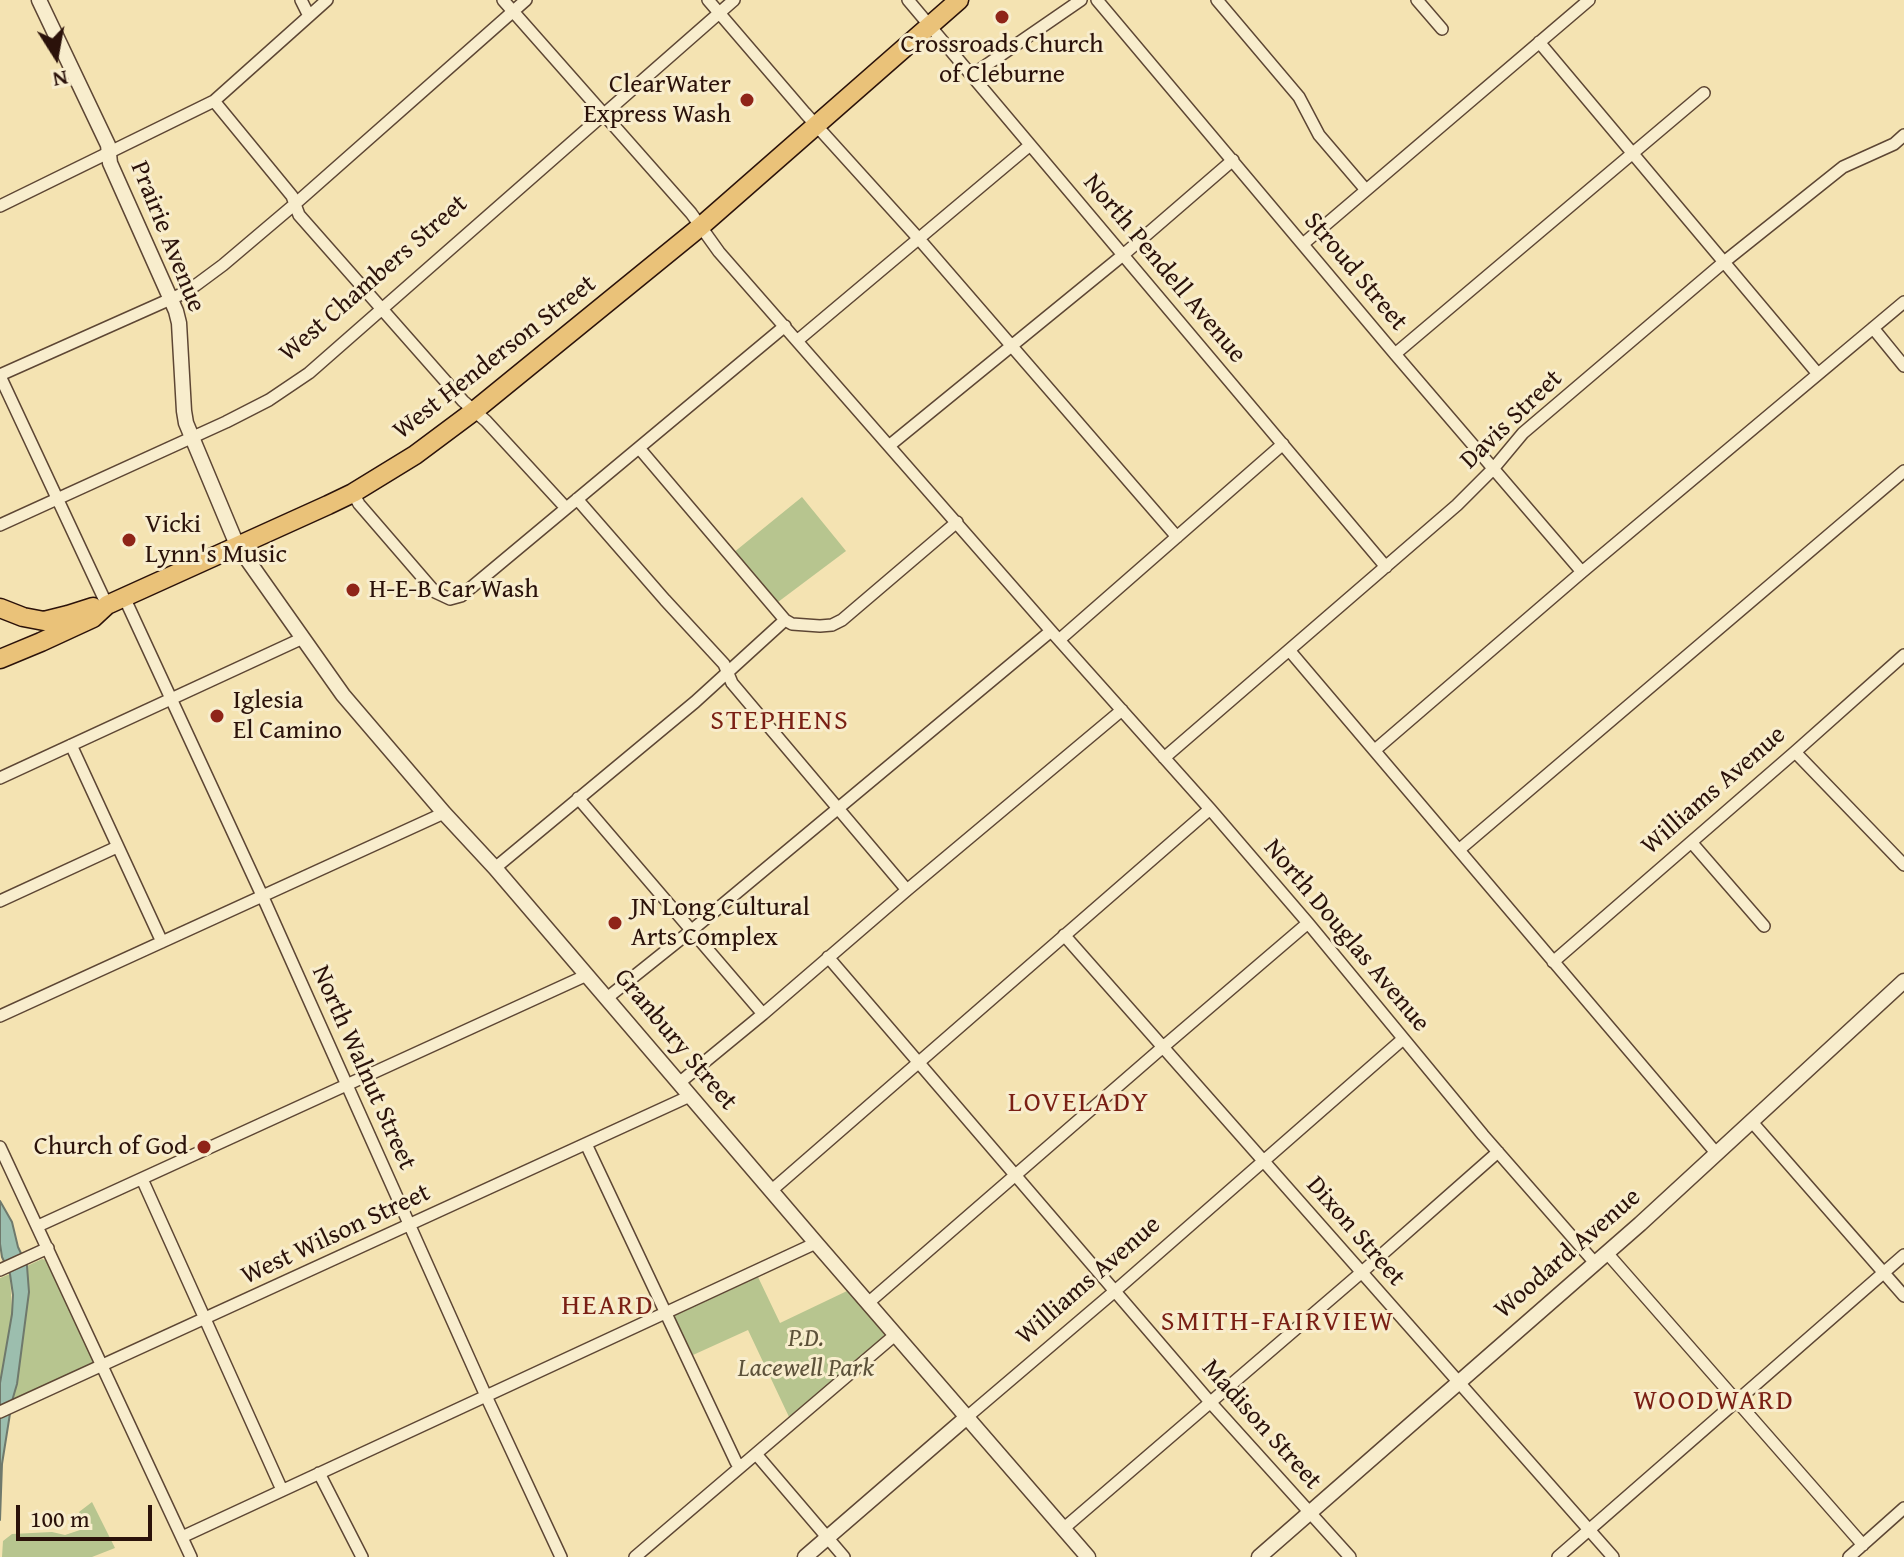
<!DOCTYPE html>
<html>
<head>
<meta charset="utf-8">
<style>
  body { margin:0 }
  #map { position:relative; width:1904px; height:1557px; overflow:hidden; background:#f4e3b2; font-family:"Gentium Book Plus",serif }
  canvas { display:block }
  .north { position:absolute; left:16px; top:16px; width:80px; height:80px; -webkit-text-stroke:6px #f8edcd; paint-order:stroke; rotate:169deg; font-size:22px; font-weight:700; line-height:32px; text-align:center; color:#2b120a }
  .north::after { content:''; display:block; margin:auto; width:28px; height:36px; background:#2b120a; clip-path:polygon(50% 0,100% 100%,50% 72%,0 100%) }
  .scale { position:absolute; left:16px; top:1505px; width:136px; height:36px; box-sizing:border-box; border:4px solid #2b120a; border-top:0; padding-left:10px; font-size:24px; line-height:28px; white-space:nowrap; color:#2b120a; -webkit-text-stroke:6px #f8edcd; paint-order:stroke }
</style>
</head>
<body>
<div id="map">
<canvas width="1904" height="1557"></canvas>
<div class="north">N</div>
<div class="scale">100 m</div>
</div>
<script>
const ctx = document.querySelector('canvas').getContext('2d');
ctx.lineJoin = 'round';
function fillPath(path, color) { ctx.fillStyle = color; ctx.fill(path, 'evenodd'); }
const toPath = rows => new Path2D(rows.map(r => 'M' + r).join(''));
function strokePath(path, color, width, dash) { ctx.strokeStyle = color; ctx.lineWidth = width; ctx.lineCap = dash ? 'butt' : 'round'; ctx.setLineDash(dash || []); ctx.stroke(path); }
function label(font, color, halo, rows, align = 'center') {
  ctx.font = font + ' "Gentium Book Plus",serif'; ctx.lineWidth = 6; ctx.setLineDash([]); ctx.textBaseline = 'middle'; ctx.strokeStyle = halo; ctx.fillStyle = color; for (const [text, x, y, turn = 0] of rows) {
    ctx.save(); ctx.translate(x, y); ctx.rotate((+turn || 0) * Math.PI / 180); ctx.textAlign = isNaN(turn) ? turn : align; if (halo) ctx.strokeText(text, 0, 0); ctx.fillText(text, 0, 0); ctx.restore();
  }
}
const green = toPath([
  [802,497,846,551,778,602,772,599,733,553],
  [42,1259,46,1260,94,1361,93,1364,12,1401,17,1384,29,1292,27,1266],
  [10,1274,12,1313,0,1383,0,1278],
  [758,1277,780,1323,847,1291,884,1333,885,1336,882,1340,790,1419,748,1330,693,1355,674,1316],
  [92,1502,115,1548,92,1557,2,1557,3,1541,12,1534,52,1532,65,1535,86,1528,79,1512]
]);
const water = toPath([
  [0,1201,12,1222,18,1247,27,1266,29,1292,17,1384,12,1401,2,1464,0,1520,0,1383,12,1314,13,1295,10,1274,2,1257,0,1244,0,1201]
]);
const minor = toPath([
  [301,0,309,16],
  [503,0,691,213,719,252,1051,631,1210,809,1308,923,1483,1135,1595,1263],
  [708,0,805,113,919,239,1177,537],
  [908,0,1386,567],
  [1097,0,1395,354,1582,572],
  [1217,0,1299,97,1319,135,1366,190],
  [1417,0,1442,29],
  [1539,42,1818,374],
  [972,75,1081,0],
  [214,101,292,196,299,215,463,401,486,421,566,508],
  [0,206,214,101,327,0],
  [1303,244,1589,0],
  [1873,328,1904,366],
  [798,340,1029,146],
  [1395,354,1704,93],
  [0,375,184,293,196,285,223,265,295,204,526,0],
  [0,376,107,605],
  [890,445,1123,255,1233,160],
  [639,448,785,620],
  [353,493,359,504,435,592,450,599,461,596,785,326],
  [577,499,665,600,724,664,732,683,907,890],
  [0,525,226,422,269,400,309,373,734,0],
  [124,597,266,904,486,1396,561,1557],
  [1059,640,1283,444],
  [1289,650,1717,1154],
  [71,745,162,942],
  [1375,750,1582,572,1904,302],
  [1795,752,1904,865],
  [1164,758,1457,505,1493,469,1523,433,1724,262,1843,167,1894,144,1904,135],
  [0,778,303,638],
  [578,798,763,1014],
  [1692,843,1764,926],
  [1460,849,1904,471],
  [495,868,695,702,785,620,792,624,820,626,832,625,842,620,957,522],
  [0,901,117,847],
  [1064,935,1613,1557],
  [828,957,1210,1402,1350,1557],
  [1553,962,1795,752,1904,655],
  [607,998,692,930,1051,631],
  [0,1016,444,813],
  [679,1083,763,1014,907,890,1122,710],
  [1752,1122,1904,1296],
  [586,1144,736,1462,740,1467],
  [0,1147,191,1557],
  [142,1179,282,1490],
  [772,1190,1210,809],
  [38,1226,587,975],
  [1607,1253,1863,1545],
  [0,1270,48,1248],
  [868,1303,1163,1047,1308,923],
  [0,1412,690,1096],
  [967,1417,1115,1291,1403,1039],
  [756,1454,844,1557],
  [319,1473,362,1557],
  [1063,1529,1362,1272,1498,1152],
  [182,1537,816,1243],
  [635,1557,895,1335],
  [1558,1557,1904,1255],
  [1849,1557,1904,1508]
]);
const tertiary = toPath([
  [39,0,108,145,110,163,176,311,179,323,184,411,186,423,237,545,343,695,444,813,495,868,816,1243,1088,1557],
  [805,1557,967,1417],
  [1259,1557,1640,1224,1904,981]
]);
const primary = toPath([
  [0,608,23,617,44,621,68,615,93,607],
  [0,659,41,642,93,618,107,605,328,505,353,493,415,455,474,411,700,227,959,0]
]);
const markers = [
  [1002,17,8,"#8f2418"],
  [747,100,8,"#8f2418"],
  [129,540,8,"#8f2418"],
  [353,590,8,"#8f2418"],
  [217,716,8,"#8f2418"],
  [615,923,8,"#8f2418"],
  [204,1147,8,"#8f2418"]
];
const poiNames = [
  ["Crossroads Church",1002,45,"center"],
  ["of Cleburne",1002,75,"center"],
  ["ClearWater",731,85,"right"],
  ["Express Wash",731,115,"right"],
  ["Vicki",145,525],
  ["Lynn's Music",145,555],
  ["H-E-B Car Wash",369,590],
  ["Iglesia",233,701],
  ["El Camino",233,731],
  ["JN Long Cultural",631,908],
  ["Arts Complex",631,938],
  ["Church of God",188,1147,"right"]
];
const streetNames = [
  ["Prairie Avenue",167,237,68],
  ["North Pendell Avenue",1164,269,50],
  ["Stroud Street",1355,272,50],
  ["West Chambers Street",374,279,-41],
  ["West Henderson Street",495,358,-38],
  ["Davis Street",1512,420,-44],
  ["Williams Avenue",1714,791,-41],
  ["North Douglas Avenue",1346,936,50],
  ["Granbury Street",675,1040,50],
  ["North Walnut Street",363,1068,66],
  ["Dixon Street",1355,1232,49],
  ["West Wilson Street",336,1235,-25],
  ["Woodard Avenue",1568,1254,-41],
  ["Williams Avenue",1089,1281,-41],
  ["Madison Street",1261,1425,48]
];
const parkNames = [
  ["P.D.",806,1339],
  ["Lacewell Park",806,1369]
];
const neighbourhoodNames = [
  ["STEPHENS",780,722],
  ["LOVELADY",1079,1104],
  ["HEARD",608,1307],
  ["SMITH-FAIRVIEW",1278,1323],
  ["WOODWARD",1714,1402]
];
fillPath(green, '#b7c58f');
fillPath(water, '#9cbeae');
strokePath(water, '#6f796c', 2);
strokePath(minor, '#5d4634', 14);
strokePath(tertiary, '#5d4634', 17);
strokePath(primary, '#2b120a', 21);
strokePath(minor, '#f8edcd', 11);
strokePath(tertiary, '#f8edcd', 14);
strokePath(primary, '#eac279', 18);
for (const [x, y, r, color] of markers) { const dot = new Path2D(); dot.arc(x, y, r, 0, 2 * Math.PI); ctx.fillStyle = color; ctx.fill(dot); strokePath(dot, '#f8edcd', 3); }
label('26px', '#2b120a', '#f8edcd', poiNames, 'left');
label('26px', '#2b120a', '#f8edcd', streetNames);
label('italic 26px', '#5c5139', '#f8edcd', parkNames);
ctx.letterSpacing = '2px';
label('28px', '#7a1f14', '#f8edcd', neighbourhoodNames);
ctx.letterSpacing = '0px';
</script>
</body>
</html>
